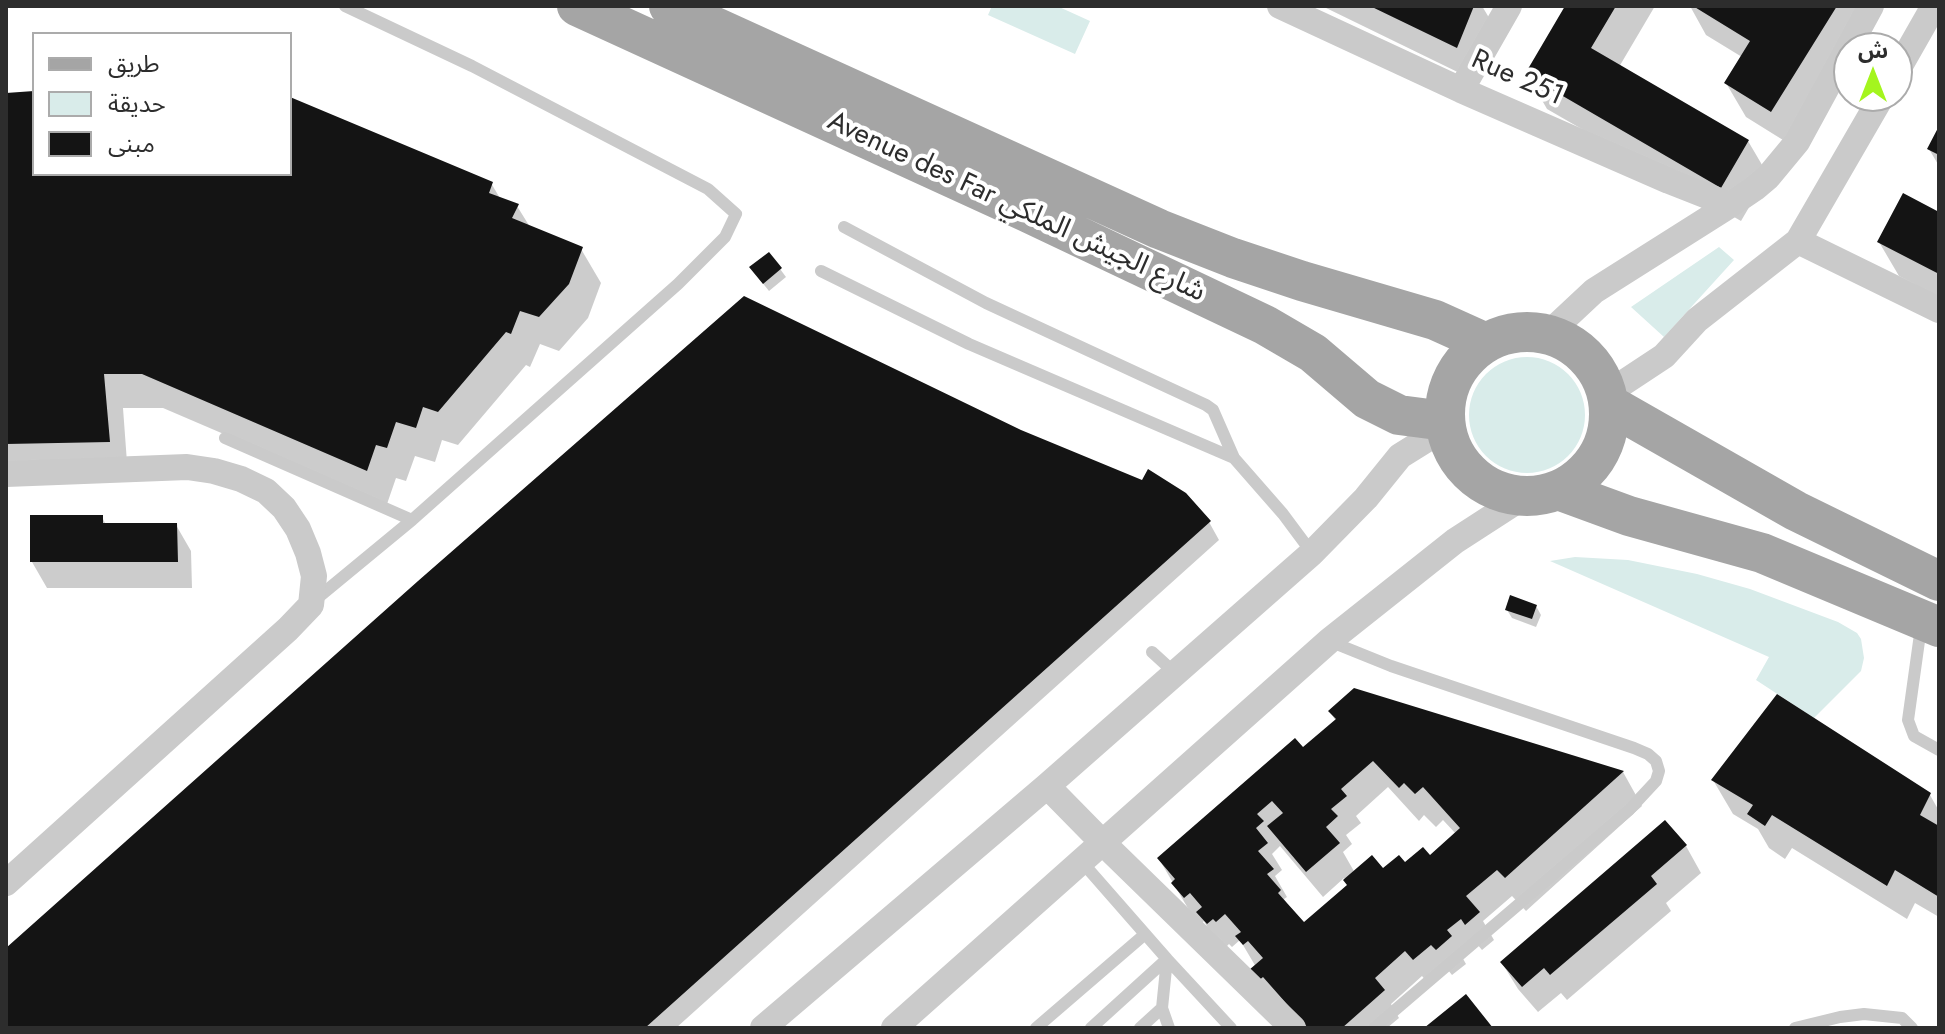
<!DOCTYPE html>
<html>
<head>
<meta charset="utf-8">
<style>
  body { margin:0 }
  #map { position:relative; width:1945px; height:1034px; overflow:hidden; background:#fff; font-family:Jost,"Noto Sans Arabic",sans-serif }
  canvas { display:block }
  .frame { position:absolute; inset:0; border:8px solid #2d2d2d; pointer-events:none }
  .legend { position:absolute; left:32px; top:32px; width:260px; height:144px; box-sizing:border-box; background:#fff; border:2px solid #ababab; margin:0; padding:10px 14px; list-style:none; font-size:24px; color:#2d2d2d }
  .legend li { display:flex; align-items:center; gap:16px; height:40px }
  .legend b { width:40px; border:2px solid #ababab }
  .north { position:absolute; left:1833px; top:32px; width:80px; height:80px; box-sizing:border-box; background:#fff; border:2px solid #ababab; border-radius:50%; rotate:0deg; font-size:22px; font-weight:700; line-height:32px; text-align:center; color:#2d2d2d }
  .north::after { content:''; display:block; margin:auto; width:28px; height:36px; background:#a4f51e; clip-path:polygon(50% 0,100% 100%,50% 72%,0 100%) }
</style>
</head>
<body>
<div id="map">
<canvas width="1945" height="1034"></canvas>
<div class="frame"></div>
<ul class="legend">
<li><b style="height:10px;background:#a5a5a5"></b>طريق</li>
<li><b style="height:22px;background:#d9ecea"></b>حديقة</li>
<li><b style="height:22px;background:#141414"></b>مبنى</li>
</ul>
<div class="north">ش</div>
</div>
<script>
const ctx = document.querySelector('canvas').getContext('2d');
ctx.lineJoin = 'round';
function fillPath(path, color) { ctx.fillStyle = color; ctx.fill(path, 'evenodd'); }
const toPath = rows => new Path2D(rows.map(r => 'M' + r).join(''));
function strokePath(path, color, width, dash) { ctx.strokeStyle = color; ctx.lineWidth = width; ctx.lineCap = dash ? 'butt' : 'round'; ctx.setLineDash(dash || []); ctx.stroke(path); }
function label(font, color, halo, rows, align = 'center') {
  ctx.font = font + ' Jost,"Noto Sans Arabic",sans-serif'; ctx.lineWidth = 8; ctx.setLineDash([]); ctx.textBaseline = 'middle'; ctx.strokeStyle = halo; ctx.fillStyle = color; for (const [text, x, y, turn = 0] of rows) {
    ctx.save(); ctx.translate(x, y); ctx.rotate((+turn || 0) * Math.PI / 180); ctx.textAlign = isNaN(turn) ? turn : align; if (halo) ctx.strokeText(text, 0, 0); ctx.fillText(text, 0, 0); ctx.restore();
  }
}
const green = toPath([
  [992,6,1057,6,1090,21,1075,54,988,15],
  [1719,247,1734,260,1664,337,1631,307],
  '1469 415a58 58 0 1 1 116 0a58 58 0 1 1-116 0Z',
  [1575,557,1628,560,1697,574,1750,589,1838,622,1857,633,1861,639,1864,658,1861,671,1814,718,1756,680,1769,657,1550,561]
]);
const shadow = toPath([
  [1322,6,1482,6,1497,31,1476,81],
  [1567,6,1655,6,1619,67,1748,141,1768,175,1741,221,1547,109,1527,74],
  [1690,6,1878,6,1791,145,1746,117,1726,83,1742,57,1706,35],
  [34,93,34,174,290,174,290,99,491,183,501,200,517,206,530,227,581,249,601,283,588,318,559,351,540,344,530,367,526,365,458,445,442,440,435,462,415,456,406,481,396,478,387,504,163,408,123,408,128,476,6,478,6,95],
  [1939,130,1939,166,1929,149],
  [1939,214,1939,297,1899,276,1879,242],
  [769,254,786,277,769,291,757,276],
  [102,517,106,525,176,525,191,551,192,588,47,588,32,562],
  [1209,522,1219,540,676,1028,6,1028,6,951],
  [1536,606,1541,615,1536,627,1512,618,1507,610],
  [1354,690,1623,772,1642,806,1526,911,1512,896,1483,921,1494,940,1482,950,1477,944,1462,957,1466,964,1452,975,1448,970,1430,986,1422,976,1391,1004,1399,1018,1387,1028,1302,1028,1267,997,1256,967,1240,940,1232,947,1229,944,1223,950,1214,939,1204,921,1201,924,1189,910,1159,859,1303,749,1336,721,1330,712],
  [1388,787,1419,821,1424,815,1436,827,1443,820,1456,834,1430,857,1383,871,1355,873,1343,852,1352,844,1346,835,1361,823,1356,816],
  [1280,846,1323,897,1344,878,1349,886,1304,925,1291,911,1284,899,1287,897,1275,876,1282,870,1272,854],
  [1713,780,1930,795,1939,811,1939,917,1915,903,1907,919,1792,848,1785,859,1769,848,1758,829,1733,814],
  [1665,823,1686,846,1701,873,1666,903,1671,911,1567,1000,1561,993,1538,1012,1518,989,1502,963]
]);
const building = toPath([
  [1370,6,1474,6,1457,48],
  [1565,6,1616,6,1591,48,1749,140,1721,188,1525,74],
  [1693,6,1837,6,1771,112,1724,83,1750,41],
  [34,91,34,174,290,174,290,97,493,182,489,193,519,204,512,218,583,247,569,284,539,317,520,311,511,334,506,332,438,412,423,407,416,428,396,422,387,448,376,445,367,471,142,374,104,374,110,442,6,444,6,93],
  [1939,126,1939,155,1927,149],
  [1903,193,1939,212,1939,274,1877,242],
  [769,252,782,268,763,284,749,267],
  [744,296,1021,430,1142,480,1148,469,1186,493,1211,521,645,1028,6,1028,6,948,418,581],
  [30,515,103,515,103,523,177,523,178,562,30,562],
  [1510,595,1537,605,1532,619,1505,610],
  [1354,688,1624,771,1505,878,1497,870,1466,896,1480,912,1465,925,1461,919,1447,930,1452,936,1436,950,1431,945,1413,960,1405,951,1375,978,1385,990,1342,1028,1308,1028,1263,977,1258,981,1249,970,1263,958,1248,941,1243,945,1235,936,1241,932,1225,914,1216,922,1213,919,1207,924,1196,912,1202,907,1190,893,1184,898,1171,883,1175,879,1157,858,1295,738,1303,747,1336,719,1328,711],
  [1373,761,1399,788,1404,783,1415,794,1423,787,1460,828,1430,855,1423,847,1405,862,1399,855,1383,868,1372,855,1343,880,1347,885,1304,922,1278,893,1281,890,1267,874,1274,869,1258,851,1268,843,1256,828,1264,821,1257,814,1272,801,1283,813,1267,826,1306,872,1340,843,1326,827,1338,816,1331,809,1347,796,1341,789],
  [1777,694,1931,793,1920,815,1939,826,1939,897,1895,870,1887,886,1772,815,1765,826,1747,814,1753,805,1711,780],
  [1665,820,1687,845,1651,876,1657,884,1550,975,1544,968,1522,987,1500,962],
  [1466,994,1493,1028,1424,1028]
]);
const lane = toPath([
  [844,227,986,303,1206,405,1213,410,1234,458],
  [821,271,969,344,1234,458,1283,514,1312,553],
  [225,438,412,520],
  [315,600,412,520,678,284,725,237,736,214,708,189,472,66,345,6],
  [1921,627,1908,720,1914,736,1939,750],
  [1329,641,1391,666,1634,748,1648,754,1656,761,1659,771,1656,781,1629,810,1374,1028],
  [1152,652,1176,674],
  [1082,862,1167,959,1162,1008,1169,1028],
  [1036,1028,1144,935],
  [1091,1028,1167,959,1231,1028],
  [1140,1028,1162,1008],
  [1795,1028,1840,1017,1864,1014,1902,1018,1912,1028]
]);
const street = toPath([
  [1280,6,1461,90,1669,181,1730,205],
  [1897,71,1934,6],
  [1461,90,1509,6],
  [1798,241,1939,310],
  [1548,334,1594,291,1730,205,1755,188,1768,177,1797,142,1871,6],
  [1608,393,1664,356,1697,320,1798,241,1882,96],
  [6,474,187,467,214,471,241,479,266,491,284,508,298,529,308,553,314,576,311,605,288,629,6,883],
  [1047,786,1103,843,1293,1028],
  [763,1028,1047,786,1312,553,1366,498,1400,456,1445,428],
  [894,1028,1329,641,1455,541,1523,497]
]);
const primary = toPath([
  [577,6,1027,212,1265,325,1313,353,1367,399,1399,415,1445,421],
  [669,6,1159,229,1233,258,1302,281,1435,320,1486,343],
  '1445 414a82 82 0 1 1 164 0a82 82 0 1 1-164 0Z',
  [1610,405,1796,511,1939,581],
  [1558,490,1629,516,1762,553,1939,627]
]);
const streetNames = [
  ["Rue 251",1517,79,24],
  ["Avenue des Far شارع الجيش الملكي",1016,208,25]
];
fillPath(green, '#d9ecea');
fillPath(shadow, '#0003');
fillPath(building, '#141414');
strokePath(lane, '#cacaca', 12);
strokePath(street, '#cacaca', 26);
strokePath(primary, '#a5a5a5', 40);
label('28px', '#2d2d2d', '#fff', streetNames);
</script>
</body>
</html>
